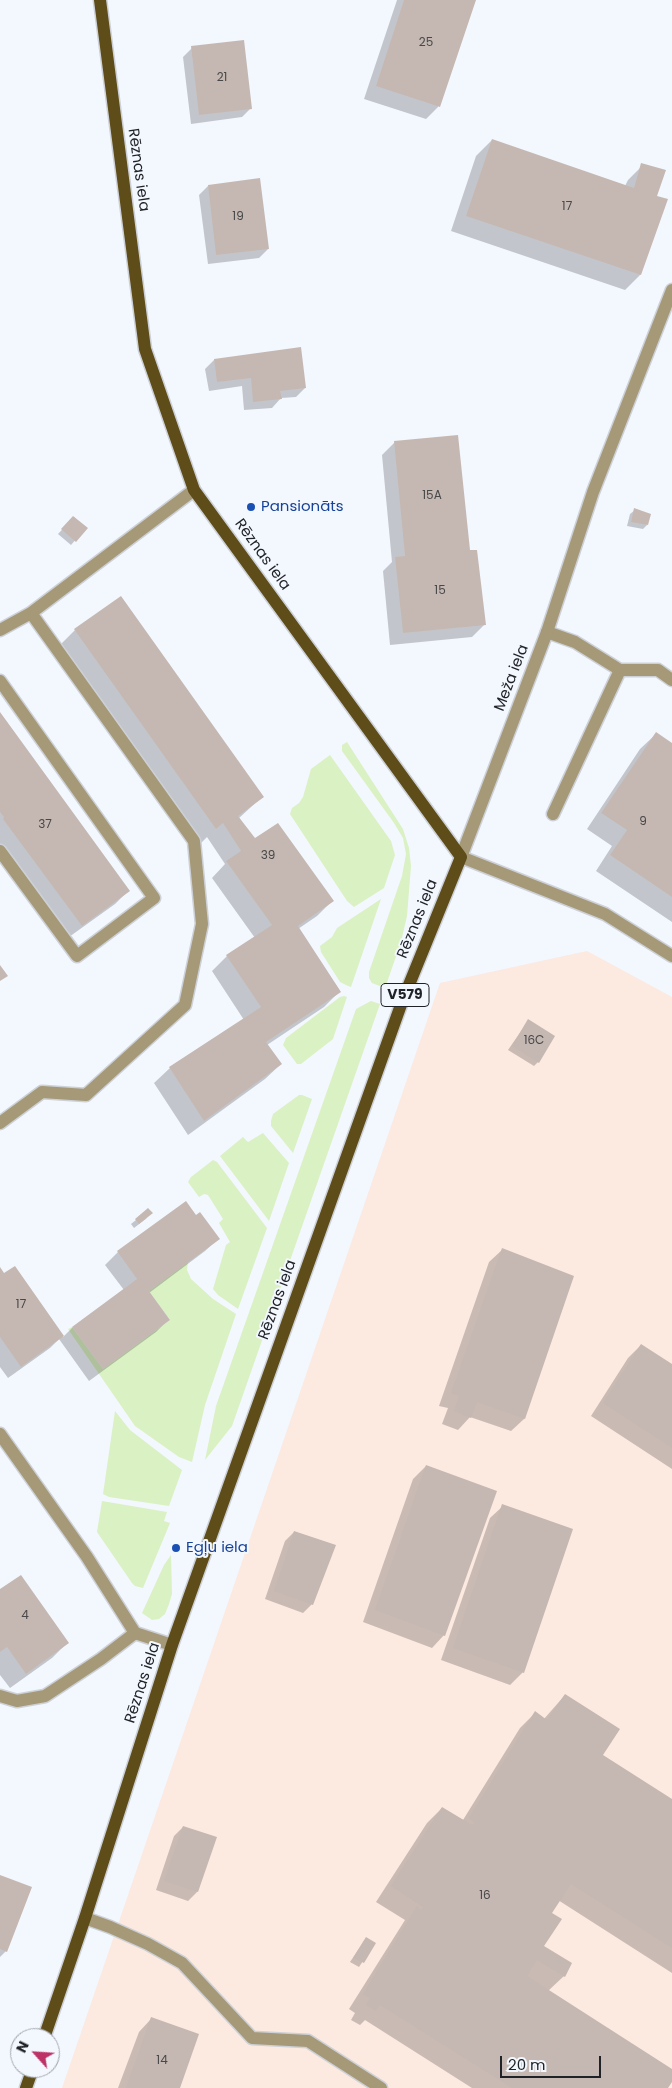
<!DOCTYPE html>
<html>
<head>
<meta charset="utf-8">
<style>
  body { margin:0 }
  #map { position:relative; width:672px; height:2088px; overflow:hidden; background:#f3f7fe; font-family:Poppins,sans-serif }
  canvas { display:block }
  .north { position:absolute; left:10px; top:2028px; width:50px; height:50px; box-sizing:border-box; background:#f3f7fe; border:1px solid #9ea2a8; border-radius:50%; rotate:296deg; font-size:14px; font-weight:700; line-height:20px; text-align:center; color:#1f2226 }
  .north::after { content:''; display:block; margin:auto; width:18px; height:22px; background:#bd3267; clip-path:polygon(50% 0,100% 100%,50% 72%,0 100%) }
  .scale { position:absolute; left:500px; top:2056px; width:101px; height:22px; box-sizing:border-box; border:2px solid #1f2226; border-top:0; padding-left:6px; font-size:15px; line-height:18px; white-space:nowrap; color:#1f2226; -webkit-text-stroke:4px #f3f7fe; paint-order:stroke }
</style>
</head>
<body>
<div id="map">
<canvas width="672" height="2088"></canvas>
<div class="north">N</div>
<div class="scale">20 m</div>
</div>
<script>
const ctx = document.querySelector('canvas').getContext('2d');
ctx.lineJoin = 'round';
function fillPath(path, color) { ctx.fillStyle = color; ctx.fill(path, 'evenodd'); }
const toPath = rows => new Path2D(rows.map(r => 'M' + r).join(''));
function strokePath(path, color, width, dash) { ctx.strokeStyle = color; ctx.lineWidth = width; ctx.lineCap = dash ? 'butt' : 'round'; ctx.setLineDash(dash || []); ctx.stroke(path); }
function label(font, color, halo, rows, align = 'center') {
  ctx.font = font + ' Poppins,sans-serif'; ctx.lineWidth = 4; ctx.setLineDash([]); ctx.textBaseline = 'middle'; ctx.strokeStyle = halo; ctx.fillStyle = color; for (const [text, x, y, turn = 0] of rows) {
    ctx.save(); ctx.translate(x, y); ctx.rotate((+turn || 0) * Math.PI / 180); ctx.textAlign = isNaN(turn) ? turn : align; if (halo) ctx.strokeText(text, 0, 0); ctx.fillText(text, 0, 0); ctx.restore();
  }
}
const industrial = toPath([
  [587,951,672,997,672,2088,62,2088,440,983]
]);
const green = toPath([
  [347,742,403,829,409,848,411,866,407,916,401,942,385,988,372,983,369,978,369,972,402,876,406,854,403,838,394,823,342,751,342,745],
  [330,755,391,841,395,855,384,888,354,907,347,901,290,814,292,808,299,803,303,797,311,769],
  [381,899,351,987,346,985,340,982,321,952,320,946,332,937,337,928],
  [344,996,347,997,333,1039,301,1064,297,1064,283,1045,286,1038,340,997],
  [371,1001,380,1004,232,1426,205,1460,216,1406,356,1009],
  [299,1095,302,1095,312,1099,293,1153,271,1126,271,1121,273,1114],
  [263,1133,289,1163,269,1221,220,1156,243,1137,248,1142],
  [213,1160,217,1162,267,1228,238,1309,218,1295,213,1289,226,1245,230,1242,219,1223,223,1219,208,1195,204,1194,199,1197,188,1182,191,1177],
  [188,1262,187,1270,191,1279,213,1299,236,1314,205,1405,192,1462,179,1457,135,1426,68,1329,72,1327,103,1369,170,1320,149,1291],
  [115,1411,130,1430,182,1470,169,1506,109,1497,103,1494],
  [102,1501,167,1512,164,1521,170,1523,143,1588,135,1586,132,1583,97,1532],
  [171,1555,172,1594,169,1604,165,1614,159,1619,152,1620,142,1613,164,1565]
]);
const shadow = toPath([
  [397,0,474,0,438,107,426,119,364,99],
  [192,48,251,108,242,117,191,124,183,57],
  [492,140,625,186,628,180,643,165,655,197,640,275,625,290,451,231,476,156],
  [208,186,268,249,259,258,208,264,199,195],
  [214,360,305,388,296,397,281,398,272,408,244,410,242,386,209,391,205,369],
  [395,442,469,552,484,625,472,637,390,645,383,571,392,562,382,455],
  [635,510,647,525,643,529,627,526,630,514],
  [74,517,86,528,71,545,58,534],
  [75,630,262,797,239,818,255,840,332,901,317,916,298,929,340,991,324,1007,267,1045,281,1064,265,1079,188,1135,154,1083,170,1068,244,1020,212,971,227,956,255,938,212,878,225,864,207,837,200,844,60,645],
  [0,714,128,891,115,904,69,937,0,845],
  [656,734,672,745,672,922,596,871,612,846,587,829,640,749],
  [528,1021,538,1062,534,1066,508,1050],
  [195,1216,218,1239,205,1251,149,1293,168,1320,156,1332,89,1381,59,1339,50,1348,8,1378,0,1367,0,1270,4,1275,14,1268,63,1337,72,1328,124,1290,105,1265,118,1252],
  [147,1218,134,1228,131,1224,136,1220],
  [502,1250,573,1277,524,1419,511,1431,470,1417,458,1430,442,1424,448,1408,439,1406,489,1262],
  [641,1345,672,1366,672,1469,591,1416,628,1358],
  [426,1466,444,1635,432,1648,363,1622,413,1479],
  [503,1506,523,1672,510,1685,441,1660,490,1518],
  [294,1532,312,1604,303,1613,265,1599,285,1541],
  [0,1590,67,1643,52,1658,10,1688,0,1675],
  [565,1695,601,1755,672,1800,672,1973,558,1900,550,1913,543,1946,570,1963,564,1976,548,1991,672,2071,672,2080,667,2088,472,2088,365,2020,360,2025,351,2020,355,2013,349,2009,405,1920,376,1902,427,1823,442,1808,463,1820,520,1728,535,1713,544,1719],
  [183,1827,197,1892,188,1901,156,1890,174,1836],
  [0,1877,6,1951,0,1957],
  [366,1938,375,1943,359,1967,350,1962],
  [151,2019,178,2088,118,2088,139,2032]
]);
const building = toPath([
  [404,0,476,0,440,107,376,86],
  [244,40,252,109,199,115,191,46],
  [492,139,634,188,641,163,666,170,657,196,668,199,641,275,466,216],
  [260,178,269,249,216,255,208,185],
  [301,347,306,388,280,391,282,399,253,402,251,378,217,382,214,359],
  [458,435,470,550,477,550,486,625,403,633,395,557,405,556,394,441],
  [634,508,651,514,648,525,631,522],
  [73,516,88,528,76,542,61,529],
  [121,596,264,797,238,816,255,838,278,823,334,901,298,926,341,992,266,1042,282,1064,204,1121,169,1067,261,1007,226,955,272,925,226,861,241,851,223,823,216,829,74,629],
  [0,712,130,891,82,926,3,819,4,817,0,812],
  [656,732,672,743,672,897,610,855,627,830,601,813],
  [0,965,8,976,0,981],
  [528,1019,555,1036,539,1063,512,1046],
  [186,1201,196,1215,200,1212,220,1239,149,1291,170,1320,103,1369,72,1327,137,1279,117,1251],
  [148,1208,153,1213,139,1224,135,1219],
  [502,1248,574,1276,525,1419,477,1402,471,1418,454,1411,459,1396,451,1393],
  [15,1266,64,1336,21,1367,0,1337,0,1267,4,1273],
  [641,1344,672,1364,672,1448,603,1403],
  [426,1465,497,1491,445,1636,375,1610],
  [502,1504,573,1529,524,1673,453,1648],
  [294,1531,336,1545,313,1605,274,1591],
  [21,1575,69,1643,26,1674,7,1647,0,1652,0,1589],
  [565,1694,620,1729,603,1755,672,1799,672,1948,571,1884,552,1913,562,1919,544,1946,572,1963,565,1977,537,1960,527,1976,672,2069,672,2082,668,2088,512,2088,380,2005,376,2011,366,2005,370,1998,363,1994,417,1906,421,1910,423,1907,391,1886,442,1807,472,1825,475,1823,469,1818,535,1711,547,1720],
  [183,1826,217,1837,198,1892,164,1881],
  [0,1875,32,1887,7,1952,0,1949],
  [366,1937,376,1943,364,1963,353,1958],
  [151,2017,199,2034,180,2088,126,2088]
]);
const service = toPath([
  [0,630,31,613,194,490],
  [547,632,575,642,620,670,553,814],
  [620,670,658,670,672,680],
  [0,681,154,898,77,956,0,851],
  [0,1123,42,1092,86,1095,185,1005,202,924,194,841,31,613],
  [0,1696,17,1701,45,1696,101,1659,135,1633],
  [85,1918,110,1927,148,1944,182,1963,252,2038,308,2041,381,2088]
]);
const minor = toPath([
  [672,290,593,492,547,632,461,857,605,914,672,956],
  [0,1434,87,1557,135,1633,172,1645]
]);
const primary = toPath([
  [44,2038,85,1918,172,1645,402,1002,461,857,194,490,145,349,100,0],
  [26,2088,33,2068]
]);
const markers = [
  [251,507,5,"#1a4fb4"],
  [176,1548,5,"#1a4fb4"]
];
const numberNames = [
  ["25",426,43],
  ["21",222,78],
  ["17",567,207],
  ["19",238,217],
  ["15A",432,496],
  ["15",440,591],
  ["9",643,822],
  ["37",45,825],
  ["39",268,856],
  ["16C",534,1041],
  ["17",21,1305],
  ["4",25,1616],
  ["16",485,1896],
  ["14",162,2061]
];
const shields = [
  [405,995,48]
];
const shieldNames = [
  ["V579",405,995]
];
const streetNames = [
  ["Rēznas iela",138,170,82],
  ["Rēznas iela",262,555,54],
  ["Meža iela",512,678,-69],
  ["Rēznas iela",418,919,-68],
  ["Rēznas iela",278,1300,-70],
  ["Rēznas iela",143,1683,-72]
];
const transitNames = [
  ["Pansionāts",261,507],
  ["Egļu iela",186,1548]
];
fillPath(industrial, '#fce9e0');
fillPath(green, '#daf1c3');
fillPath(shadow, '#0003');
fillPath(building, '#c5b8b2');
strokePath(service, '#cdd1d7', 15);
strokePath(minor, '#cdd1d7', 15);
strokePath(primary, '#cdd1d7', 15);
strokePath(service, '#a59978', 12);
strokePath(minor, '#a59978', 12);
strokePath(primary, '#5e4d19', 12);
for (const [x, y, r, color] of markers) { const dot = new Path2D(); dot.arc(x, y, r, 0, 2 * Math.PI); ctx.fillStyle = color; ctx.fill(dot); strokePath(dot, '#f3f7fe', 2); }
label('12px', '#484849', null, numberNames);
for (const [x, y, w] of shields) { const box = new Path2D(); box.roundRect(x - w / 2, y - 11.5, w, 23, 4); ctx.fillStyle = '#f3f7fe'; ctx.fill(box); strokePath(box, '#1f2226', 1); }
label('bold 14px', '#1f2226', null, shieldNames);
label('15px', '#1f2226', '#f3f7fe', streetNames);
label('15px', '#164399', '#f3f7fe', transitNames, 'left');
</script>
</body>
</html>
